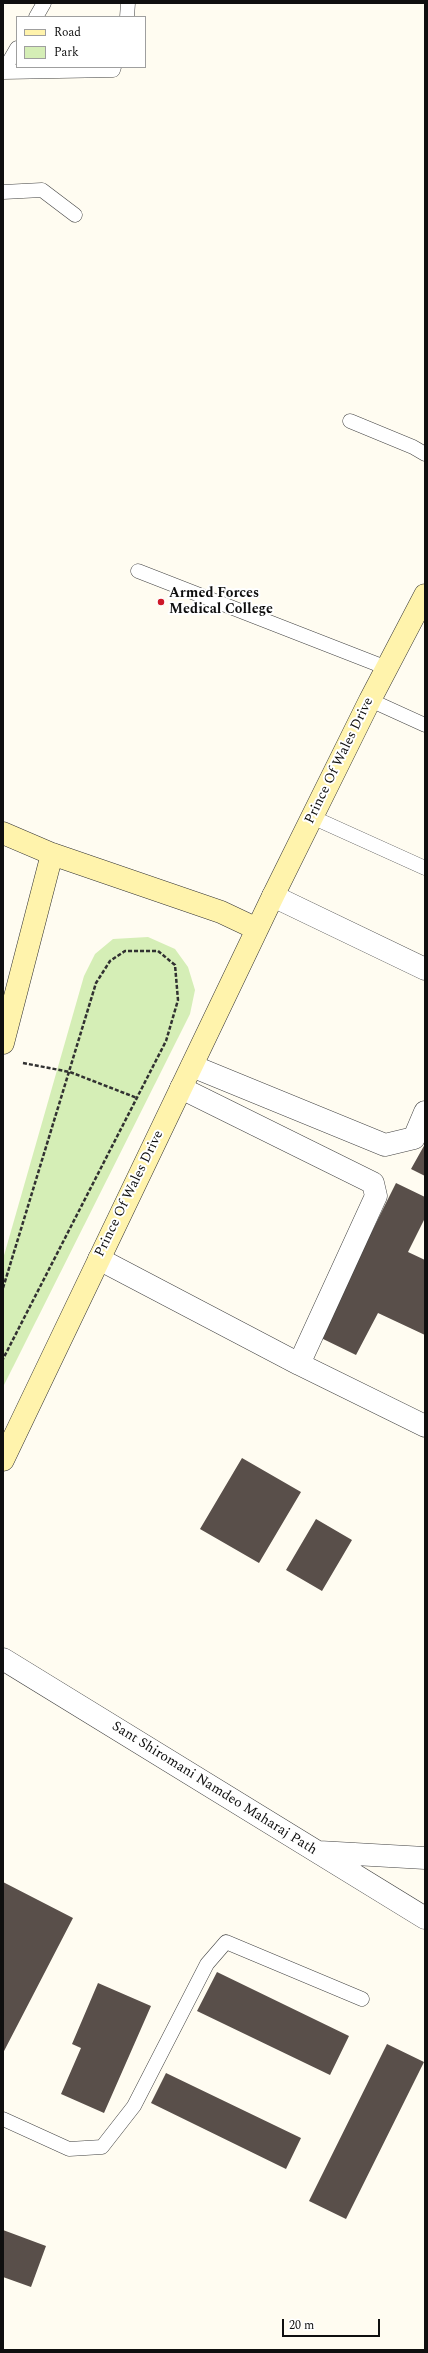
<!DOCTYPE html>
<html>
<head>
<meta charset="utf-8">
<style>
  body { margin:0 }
  #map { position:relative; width:428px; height:2353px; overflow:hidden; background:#fffcf1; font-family:Spectral,serif }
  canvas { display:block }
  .frame { position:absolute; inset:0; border:4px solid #0f0f0f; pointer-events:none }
  .legend { position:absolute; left:16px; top:16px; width:130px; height:52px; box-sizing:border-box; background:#fff; border:1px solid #9f9f9f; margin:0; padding:5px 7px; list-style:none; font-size:12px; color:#0f0f0f }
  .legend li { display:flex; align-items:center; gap:8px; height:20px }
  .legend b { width:20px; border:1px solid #9f9f9f }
  .scale { position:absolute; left:282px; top:2319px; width:98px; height:18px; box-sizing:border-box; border:2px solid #0f0f0f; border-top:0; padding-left:5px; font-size:12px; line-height:14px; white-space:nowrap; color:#0f0f0f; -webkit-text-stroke:3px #fff; paint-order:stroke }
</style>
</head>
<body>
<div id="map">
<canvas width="428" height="2353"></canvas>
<div class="frame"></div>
<ul class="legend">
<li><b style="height:5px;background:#fff3ac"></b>Road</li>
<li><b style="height:11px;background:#d5eeb6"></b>Park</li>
</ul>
<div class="scale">20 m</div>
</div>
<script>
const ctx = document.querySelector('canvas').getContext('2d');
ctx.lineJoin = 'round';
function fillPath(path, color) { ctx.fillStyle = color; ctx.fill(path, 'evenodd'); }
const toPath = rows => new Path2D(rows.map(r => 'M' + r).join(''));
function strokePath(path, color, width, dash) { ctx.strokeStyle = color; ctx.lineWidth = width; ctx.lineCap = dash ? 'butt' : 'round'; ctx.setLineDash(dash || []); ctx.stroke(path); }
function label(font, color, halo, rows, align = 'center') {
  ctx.font = font + ' Spectral,serif'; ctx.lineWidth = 4; ctx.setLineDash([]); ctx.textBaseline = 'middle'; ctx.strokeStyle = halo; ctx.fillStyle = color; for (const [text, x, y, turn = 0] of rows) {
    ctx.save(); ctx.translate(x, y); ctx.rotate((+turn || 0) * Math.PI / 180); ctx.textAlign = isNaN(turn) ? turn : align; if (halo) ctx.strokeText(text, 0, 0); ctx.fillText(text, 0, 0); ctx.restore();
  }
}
const green = toPath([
  [148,937,175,949,188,967,195,990,190,1014,3,1387,3,1259,84,976,95,954,113,939]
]);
const building = toPath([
  [425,1144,425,1176,411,1169],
  [396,1183,425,1197,425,1218,408,1252,425,1260,425,1335,378,1313,356,1355,319,1337],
  [242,1458,301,1492,259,1563,200,1529],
  [316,1519,352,1540,322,1591,286,1570],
  [3,1882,73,1918,3,2053],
  [217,1972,349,2036,330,2075,197,2011],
  [98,1983,151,2006,104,2113,61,2094,81,2048,72,2044],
  [387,2044,424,2062,346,2219,309,2201],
  [166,2073,301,2138,286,2169,151,2103],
  [3,2230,46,2246,31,2287,3,2277]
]);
const path = toPath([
  [23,1063,70,1072,137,1098],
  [3,1288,96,983,110,961,125,951,158,951,175,965,178,1000,166,1041,3,1359]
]);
const lane = toPath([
  [36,17,44,3],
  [127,17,128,3],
  [3,72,113,70,114,67],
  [3,72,17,48],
  [3,192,42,190,75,215],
  [350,421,413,447,425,454],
  [138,571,387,668],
  [370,700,425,725],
  [312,817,425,868],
  [3,2119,69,2149,102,2147,134,2106,207,1964,226,1942,362,1999]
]);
const street = toPath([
  [273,896,425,969],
  [192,1066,385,1145,414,1138,425,1112],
  [99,1259,299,1364,376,1196,373,1183,181,1088],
  [299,1364,425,1426],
  [3,1659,425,1918],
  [319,1852,425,1858]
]);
const secondary = toPath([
  [3,833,52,854,221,912,257,929],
  [3,1043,52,854],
  [3,1460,273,896,370,700,425,595]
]);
const markers = [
  [161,602,4,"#ce1828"]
];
const poiNames = [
  ["Armed Forces",169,594],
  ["Medical College",169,610]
];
const streetNames = [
  ["Prince Of Wales Drive",340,761,-64],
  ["Prince Of Wales Drive",130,1194,-64],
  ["Sant Shiromani Namdeo Maharaj Path",214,1789,32]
];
fillPath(green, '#d5eeb6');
fillPath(building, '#594f4a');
strokePath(lane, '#424242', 15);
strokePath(street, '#424242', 23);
strokePath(secondary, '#313131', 23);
strokePath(path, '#313131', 2.5, [4, 2]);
strokePath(lane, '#fff', 14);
strokePath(street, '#fff', 22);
strokePath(secondary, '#fff3ac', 22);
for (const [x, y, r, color] of markers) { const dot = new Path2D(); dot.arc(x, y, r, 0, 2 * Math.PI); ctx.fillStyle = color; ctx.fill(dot); strokePath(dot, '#fff', 1.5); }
label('bold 14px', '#0f0f0f', '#fff', poiNames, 'left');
label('14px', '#0f0f0f', '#fff', streetNames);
</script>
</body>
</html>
